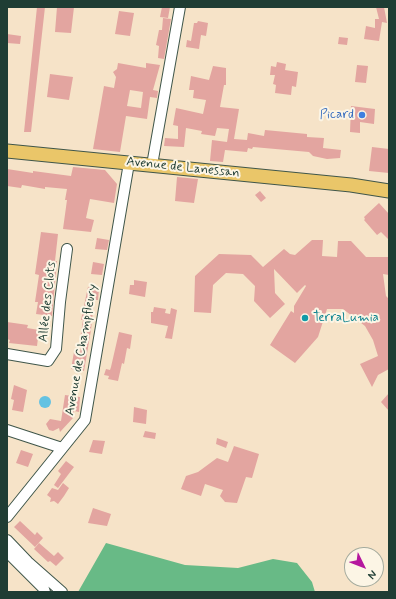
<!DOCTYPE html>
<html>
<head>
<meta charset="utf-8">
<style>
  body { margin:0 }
  #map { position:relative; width:396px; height:599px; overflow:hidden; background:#f6e3c8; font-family:Mynerve,sans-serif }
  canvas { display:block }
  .frame { position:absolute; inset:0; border:8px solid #1f3d34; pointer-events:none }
  .north { position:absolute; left:344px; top:547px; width:40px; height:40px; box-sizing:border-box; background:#fcf5e5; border:1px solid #a4ab9e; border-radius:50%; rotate:133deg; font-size:11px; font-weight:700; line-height:16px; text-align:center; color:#1f3d34 }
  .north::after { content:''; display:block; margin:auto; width:14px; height:18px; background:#b5179e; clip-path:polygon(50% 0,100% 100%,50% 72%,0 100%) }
</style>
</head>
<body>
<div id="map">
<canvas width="396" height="599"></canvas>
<div class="frame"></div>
<div class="north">N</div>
</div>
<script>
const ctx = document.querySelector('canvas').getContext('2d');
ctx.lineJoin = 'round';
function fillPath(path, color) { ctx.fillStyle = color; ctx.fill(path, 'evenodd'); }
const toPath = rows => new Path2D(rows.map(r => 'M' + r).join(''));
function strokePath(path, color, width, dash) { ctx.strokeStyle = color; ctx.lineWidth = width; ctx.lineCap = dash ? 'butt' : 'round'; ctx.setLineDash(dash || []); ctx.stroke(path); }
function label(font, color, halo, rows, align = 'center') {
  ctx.font = font + ' Mynerve,sans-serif'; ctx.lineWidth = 4; ctx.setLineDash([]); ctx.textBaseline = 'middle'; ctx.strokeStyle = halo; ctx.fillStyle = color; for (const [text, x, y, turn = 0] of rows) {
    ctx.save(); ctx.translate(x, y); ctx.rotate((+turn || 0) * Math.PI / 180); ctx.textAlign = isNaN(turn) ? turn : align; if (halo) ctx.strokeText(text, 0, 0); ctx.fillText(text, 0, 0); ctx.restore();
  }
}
const forest = toPath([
  [106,543,185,565,238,568,273,559,297,563,312,582,315,592,78,592]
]);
const water = toPath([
  '39 402a6 6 0 1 1 12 0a6 6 0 1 1-12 0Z'
]);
const building = toPath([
  [37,7,45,7,31,132,24,132],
  [57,7,74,7,71,33,55,32],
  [162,7,170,7,168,18,160,17],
  [376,7,384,7,387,23,382,22,379,41,364,39,366,26,375,28,375,19,379,19],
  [119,11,134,13,130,36,115,34],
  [163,18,171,19,164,59,158,58,159,46,156,45,159,30,162,30],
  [198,21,208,23,206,36,201,35,199,49,186,47,187,40,191,41,194,23,197,23],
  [7,34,21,36,20,44,7,43],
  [339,37,348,38,347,45,338,44],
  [277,62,286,64,285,70,298,72,296,87,292,86,291,95,275,93,276,85,273,84,275,75,270,75,271,66,276,67],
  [118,63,146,68,146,63,160,65,153,90,158,91,157,98,150,97,147,119,126,116,120,152,93,149,104,86,114,88,116,77,113,72,117,69],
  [130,90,143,92,141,108,127,106],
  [357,65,368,66,366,83,355,82],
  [213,66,226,68,226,85,224,85,220,107,239,109,234,139,247,140,248,133,264,136,265,130,307,134,307,137,324,138,323,148,341,150,340,158,327,159,313,156,309,152,253,147,252,149,248,148,247,152,225,150,223,162,210,161,212,140,227,142,229,129,217,128,215,136,201,134,202,131,186,128,184,147,164,146,165,138,178,139,178,126,173,125,176,108,203,114,206,100,193,98,194,90,189,90,191,76,209,80],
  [50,74,73,77,69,100,47,97],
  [351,106,375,109,374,124,360,122,360,133,350,132],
  [372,147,389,149,389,173,369,171],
  [73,167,105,170,117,184,114,203,90,199,86,218,94,220,91,232,63,229,67,200,65,200,67,189,45,187,45,189,22,185,21,188,7,186,7,169,33,173,33,171,71,176],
  [177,177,198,179,194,203,175,201],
  [260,191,266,198,261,202,255,195],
  [379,203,389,214,389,240,381,232,377,235,364,220,365,219,364,217],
  [41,232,58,234,55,261,57,261,52,316,36,314,38,302,35,302,39,275,35,274],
  [97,238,109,240,107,250,95,249],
  [312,240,323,240,322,256,337,257,338,241,351,241,366,257,389,257,389,275,383,274,386,296,389,299,389,369,378,375,372,387,360,364,378,356,373,340,365,326,343,309,327,309,318,337,295,363,270,345,291,311,294,313,294,306,306,286,305,285,297,293,274,269,275,293,285,304,270,318,254,301,255,286,243,274,226,273,213,285,211,313,194,312,195,276,219,254,251,255,263,267,284,249,290,254,295,255],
  [93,262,104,264,102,275,91,274],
  [134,280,147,282,145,297,129,294,130,285,134,285],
  [88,287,99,289,98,300,94,300,91,330,84,371,71,369,74,352,80,353,82,340,80,339,83,320,81,320],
  [154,307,166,309,165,313,170,314,171,308,177,310,172,339,165,338,168,326,151,323,151,312,153,312],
  [7,322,28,325,27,328,39,330,37,346,9,343,10,340,7,339],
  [119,332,132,335,130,349,127,348,124,364,122,363,118,381,108,379,109,376,104,375,106,369,110,370,111,367],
  [14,385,27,390,23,412,12,410,14,400,11,399],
  [389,393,389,411,381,402],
  [65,395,80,397,79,412,74,411,73,418,60,432,59,428,53,431,49,430,46,424,50,419,61,421],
  [134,407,147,410,146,424,133,422],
  [145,431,156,433,155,439,143,437],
  [217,438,228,442,226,448,216,444],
  [93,440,105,441,102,454,89,452],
  [234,446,259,454,252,478,246,477,237,503,225,502,220,496,223,490,205,484,201,496,181,489,186,476,198,472,217,458,228,462],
  [21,450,33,454,28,467,16,463],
  [66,461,74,467,58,488,54,485,61,474,58,471],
  [63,483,69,488,64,496,58,504,54,501,50,502,51,498,47,495,52,488,58,490],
  [93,508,111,514,107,526,88,523],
  [20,521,35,535,37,532,43,538,35,547,14,527],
  [39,543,54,556,58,552,64,558,56,566,50,561,48,562,34,549]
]);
const minor = toPath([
  [152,165,180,7],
  [7,354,48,361,56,349,60,302,67,249],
  [7,430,62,448],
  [7,517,85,420,129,163],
  [7,540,28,562,62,592],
  [7,552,44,589,45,592]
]);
const major = toPath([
  [7,151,351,185,389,191]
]);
const markers = [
  [362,115,4,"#3f7fe0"],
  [305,318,4,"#0f9aa8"]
];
const shopNames = [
  ["Picard",354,115]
];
const streetNames = [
  ["Avenue de Lanessan",183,168,6],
  ["Allée des Clots",48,302,-84],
  ["Avenue de Champfleury",82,350,-80]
];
const cultureNames = [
  ["TerraLumia",313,318]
];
fillPath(forest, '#68ba86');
fillPath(water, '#64c2e2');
fillPath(building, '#e3a5a0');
strokePath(minor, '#3f564a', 12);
strokePath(major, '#3f564a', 15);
strokePath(minor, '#fff', 10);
strokePath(major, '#eac669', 13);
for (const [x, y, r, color] of markers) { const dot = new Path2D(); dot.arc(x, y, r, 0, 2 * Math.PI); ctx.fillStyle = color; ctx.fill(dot); strokePath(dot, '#fcf5e5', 1.5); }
label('13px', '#366cbe', '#fcf5e5', shopNames, 'right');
label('13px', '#1f3d34', '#fcf5e5', streetNames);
label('13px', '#0d838f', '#fcf5e5', cultureNames, 'left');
</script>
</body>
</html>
